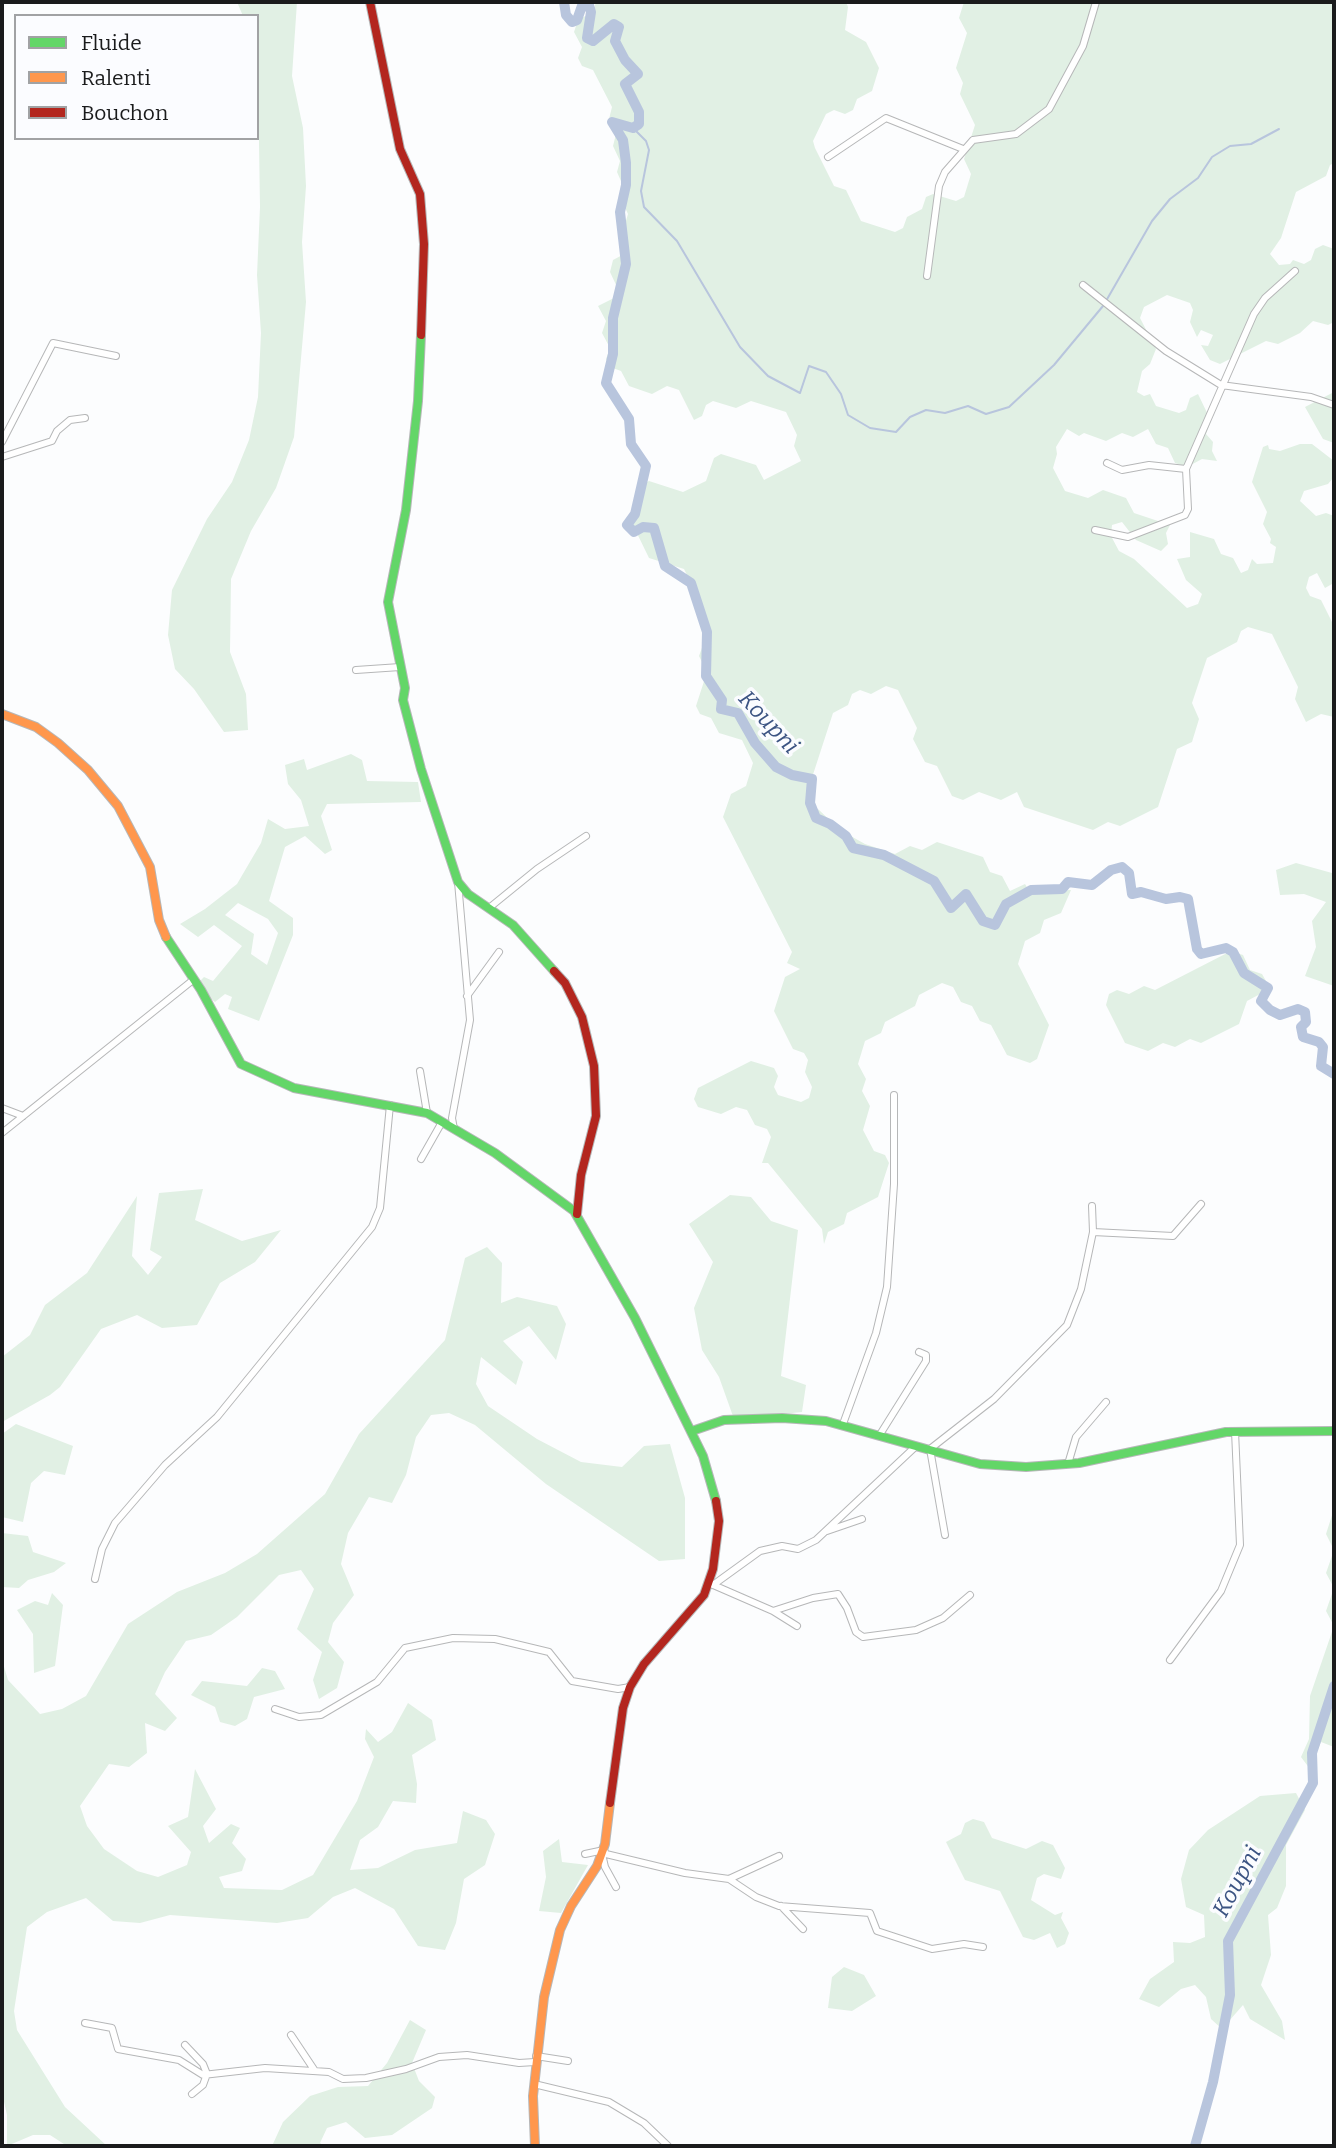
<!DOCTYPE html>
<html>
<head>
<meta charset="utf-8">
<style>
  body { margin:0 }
  #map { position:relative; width:1336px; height:2148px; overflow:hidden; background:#fcfdfe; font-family:Bitter,serif }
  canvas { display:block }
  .frame { position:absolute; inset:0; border:4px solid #1a1b1c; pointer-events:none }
  .legend { position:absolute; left:14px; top:14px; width:245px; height:126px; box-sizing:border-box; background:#fbfcff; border:2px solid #a1a2a4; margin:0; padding:9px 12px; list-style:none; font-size:21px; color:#1a1b1c }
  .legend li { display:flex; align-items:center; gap:14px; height:35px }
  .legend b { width:35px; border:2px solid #a1a2a4 }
</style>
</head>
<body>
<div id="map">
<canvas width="1336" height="2148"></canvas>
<div class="frame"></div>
<ul class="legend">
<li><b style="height:9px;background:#63d668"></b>Fluide</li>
<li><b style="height:9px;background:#ff974d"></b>Ralenti</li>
<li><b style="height:9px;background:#b3261e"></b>Bouchon</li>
</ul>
</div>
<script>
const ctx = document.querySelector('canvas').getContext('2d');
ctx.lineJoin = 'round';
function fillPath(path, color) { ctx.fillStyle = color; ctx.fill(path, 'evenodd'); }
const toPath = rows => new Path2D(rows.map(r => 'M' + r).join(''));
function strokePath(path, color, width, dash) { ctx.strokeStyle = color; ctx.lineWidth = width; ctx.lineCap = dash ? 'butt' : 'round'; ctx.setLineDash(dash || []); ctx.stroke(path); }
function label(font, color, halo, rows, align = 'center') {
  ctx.font = font + ' Bitter,serif'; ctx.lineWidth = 7; ctx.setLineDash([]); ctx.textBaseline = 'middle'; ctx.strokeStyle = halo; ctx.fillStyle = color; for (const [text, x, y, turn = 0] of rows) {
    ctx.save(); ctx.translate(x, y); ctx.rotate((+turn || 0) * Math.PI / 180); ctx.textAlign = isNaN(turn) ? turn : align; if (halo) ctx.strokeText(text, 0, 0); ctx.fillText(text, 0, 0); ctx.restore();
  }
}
const green = toPath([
  [237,2,297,2,292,76,303,128,306,186,302,242,306,302,294,437,276,488,251,531,231,579,230,652,246,694,248,730,224,732,194,689,175,669,168,635,172,590,207,519,232,482,249,440,258,397,261,333,257,275,260,207,257,16,243,16],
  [596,2,846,2,848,7,845,30,866,42,879,68,872,91,857,99,853,110,845,114,834,110,826,114,813,141,815,148,834,186,846,190,861,221,895,232,903,228,907,217,922,209,926,197,933,194,956,201,964,197,971,174,964,159,975,125,960,94,963,83,956,68,967,33,959,18,964,2,1334,2,1334,163,1330,165,1326,176,1296,192,1281,238,1270,254,1279,265,1290,264,1293,260,1304,264,1311,260,1315,249,1323,245,1334,249,1334,322,1328,325,1313,321,1300,333,1278,344,1266,341,1220,364,1210,360,1201,345,1208,346,1213,335,1201,330,1197,337,1190,322,1193,310,1190,303,1167,295,1144,307,1140,318,1156,349,1150,364,1142,371,1137,392,1144,396,1150,394,1156,406,1179,413,1186,410,1190,398,1198,394,1211,421,1206,434,1213,442,1212,451,1217,461,1202,459,1187,467,1175,463,1168,448,1156,444,1148,429,1133,437,1122,433,1106,441,1084,433,1079,436,1067,429,1056,447,1057,454,1053,468,1065,491,1088,498,1103,490,1126,498,1134,513,1170,525,1166,533,1168,544,1161,551,1136,540,1122,522,1112,525,1111,536,1119,551,1134,559,1187,608,1198,604,1202,594,1186,580,1177,559,1190,557,1190,532,1214,539,1221,554,1233,558,1241,573,1248,570,1252,559,1257,564,1273,563,1276,547,1270,543,1271,539,1263,524,1267,512,1252,482,1263,447,1268,445,1269,449,1280,451,1300,444,1312,444,1334,461,1334,477,1328,484,1304,491,1300,501,1316,516,1326,513,1334,516,1332,584,1325,588,1317,573,1309,577,1306,588,1310,596,1321,600,1334,626,1334,717,1321,714,1306,722,1295,699,1298,687,1272,634,1248,627,1241,631,1237,642,1207,658,1192,703,1199,719,1192,742,1177,749,1158,807,1120,826,1108,822,1093,830,1024,807,1017,792,1001,800,979,792,963,800,952,796,937,766,925,762,913,739,917,728,898,690,886,686,871,694,860,690,852,694,848,705,833,713,807,793,817,814,818,809,840,830,865,844,895,854,910,846,922,850,937,842,983,857,990,872,1002,876,1010,891,1025,884,1030,892,1071,890,1061,913,1044,920,1040,933,1025,941,1018,964,1049,1025,1037,1059,1030,1063,1007,1055,991,1025,980,1021,972,1006,961,1002,953,987,942,983,919,995,915,1006,885,1022,881,1033,865,1041,858,1064,866,1079,862,1091,870,1106,863,1130,874,1151,885,1155,889,1163,878,1197,847,1213,844,1224,828,1232,824,1244,822,1229,768,1163,762,1163,771,1137,767,1129,755,1125,747,1110,736,1107,721,1114,698,1107,694,1099,698,1088,751,1061,774,1068,778,1076,774,1087,778,1095,801,1102,809,1098,812,1087,805,1072,808,1060,804,1053,793,1049,774,1011,785,977,800,969,787,963,792,952,723,817,731,794,746,786,753,763,742,740,719,733,711,718,700,714,696,706,707,672,699,656,707,634,699,618,703,607,684,569,649,558,630,519,641,485,649,481,683,492,706,481,714,458,721,454,756,465,764,480,801,461,794,446,797,435,786,412,751,401,736,408,713,401,706,405,702,416,694,420,679,390,667,386,652,394,629,386,621,371,610,367,606,359,610,348,602,333,606,321,598,306,614,298,617,287,610,272,613,260,628,252,621,237,628,214,621,199,624,188,617,172,620,161,613,146,616,134,609,119,612,107,593,70,582,66,578,58,582,47,574,32,578,20,593,12],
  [1334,392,1334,443,1323,439,1305,407],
  [351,754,362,760,367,781,418,782,421,802,327,804,321,816,332,850,325,854,305,836,285,847,269,901,293,918,293,935,259,1021,228,1009,232,997,225,994,215,1002,195,986,204,977,213,981,242,946,214,925,198,937,180,924,205,909,237,884,261,843,268,819,285,829,309,826,301,800,288,784,285,765,304,759,307,770],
  [238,903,268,919,278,933,267,965,251,954,254,934,225,915],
  [1296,863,1332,873,1334,869,1334,986,1305,976,1316,947,1312,921,1326,902,1304,894,1280,895,1276,870],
  [1231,951,1243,955,1250,970,1262,974,1266,981,1262,993,1247,1001,1239,1024,1201,1043,1190,1039,1175,1047,1163,1043,1148,1051,1125,1043,1106,1005,1109,994,1117,990,1129,994,1144,986,1155,990],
  [203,1189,195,1220,242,1241,281,1230,255,1262,220,1283,197,1325,162,1328,137,1315,101,1329,60,1387,50,1395,2,1422,2,1357,30,1335,45,1305,87,1273,137,1196,132,1256,148,1275,162,1257,150,1250,159,1193],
  [730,1195,751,1197,771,1221,798,1230,781,1376,806,1385,802,1412,734,1419,719,1377,702,1350,694,1308,713,1262,689,1224],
  [487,1247,502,1263,501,1303,517,1297,557,1306,566,1324,556,1360,529,1326,503,1341,523,1362,516,1385,481,1357,476,1384,488,1406,537,1439,581,1462,622,1467,644,1446,670,1444,685,1498,685,1559,659,1561,546,1484,475,1425,449,1413,431,1415,416,1437,406,1475,392,1503,369,1497,348,1533,341,1564,354,1595,333,1623,328,1642,344,1662,337,1688,319,1699,313,1680,322,1652,297,1629,314,1589,301,1570,279,1575,237,1617,211,1635,186,1641,165,1672,155,1694,177,1718,165,1731,145,1723,147,1753,129,1767,109,1764,80,1806,87,1826,104,1849,137,1871,158,1877,187,1865,191,1852,168,1826,188,1817,195,1769,216,1809,203,1826,209,1843,231,1824,240,1828,232,1843,246,1859,242,1871,219,1877,224,1888,282,1890,313,1875,357,1801,374,1757,365,1739,366,1729,378,1742,392,1732,408,1703,432,1720,436,1740,412,1755,417,1784,416,1803,393,1801,378,1827,360,1840,350,1870,378,1868,415,1850,457,1843,463,1811,486,1820,495,1834,485,1865,464,1879,456,1923,445,1950,418,1946,394,1909,355,1888,333,1897,308,1918,277,1923,170,1915,140,1923,113,1921,86,1898,47,1912,27,1927,14,2011,17,2030,65,2107,107,2146,67,2146,50,2135,33,2135,7,2146,7,2115,2,2093,2,1660,8,1680,40,1714,62,1709,86,1696,128,1624,177,1592,225,1573,257,1554,325,1494,359,1434,445,1340,465,1258],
  [16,1424,73,1446,65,1475,44,1471,31,1483,23,1522,2,1517,2,1434],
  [1334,1509,1334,1747,1321,1742,1310,1769,1301,1757,1309,1739,1310,1696,1334,1626,1326,1611,1334,1588,1326,1573,1334,1550,1326,1534],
  [2,1533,28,1536,33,1552,66,1563,54,1572,28,1580,19,1588,2,1587],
  [52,1593,63,1605,55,1666,34,1673,33,1634,17,1610,35,1601,48,1605],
  [262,1668,275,1671,285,1689,254,1697,247,1719,235,1726,220,1722,215,1707,191,1695,202,1681,247,1686],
  [1296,1793,1305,1810,1286,1845,1286,1886,1277,1908,1268,1915,1271,1955,1261,1985,1282,2021,1285,2040,1250,2019,1243,2005,1222,2029,1211,2019,1206,1997,1195,1985,1181,1989,1159,2007,1139,1999,1150,1979,1174,1962,1173,1942,1190,1943,1205,1937,1204,1915,1186,1907,1181,1879,1189,1850,1208,1830,1260,1796],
  [973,1819,984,1822,992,1838,1026,1849,1042,1841,1053,1845,1065,1868,1061,1879,1044,1874,1037,1878,1031,1900,1055,1915,1063,1912,1061,1918,1069,1933,1065,1944,1057,1948,1050,1933,1034,1940,1023,1937,1000,1891,965,1880,946,1842,961,1834,965,1823],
  [559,1839,562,1862,588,1865,561,1913,539,1911,546,1877,543,1851],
  [844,1967,864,1975,876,1996,852,2011,828,2008,832,1977],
  [410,2020,426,2030,412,2063,419,2081,435,2097,432,2108,392,2135,365,2138,346,2122,327,2128,320,2143,324,2146,272,2146,283,2122,310,2096,338,2087,368,2086,387,2063]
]);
const stream = toPath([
  [633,128,646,141,649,150,641,191,644,207,677,241,740,347,768,376,800,393,809,366,826,372,841,394,848,415,870,428,896,432,910,417,926,410,945,413,968,406,986,414,1009,407,1054,365,1103,306],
  [1106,301,1152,221,1170,199,1198,178,1212,157,1230,146,1251,144,1279,129]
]);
const river = toPath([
  [564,2,566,15,572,22,577,20,583,3,589,5,591,12,587,38,593,41,614,24,619,27,615,41,625,60,638,74,625,84,639,112,639,124,633,128,612,122,623,140,626,163,626,185,620,212,626,264,613,318,613,354,606,383,629,419,631,444,646,466,635,514,627,525,634,532,643,527,654,528,665,566,691,583,707,632,706,676,722,700,721,709,738,713,755,743,776,767,792,775,812,779,810,803,816,818,830,824,846,836,853,848,884,855,934,881,951,908,966,894,983,921,995,925,1006,904,1031,890,1062,889,1068,882,1092,885,1111,870,1122,867,1129,873,1132,894,1141,892,1166,899,1180,897,1188,899,1197,949,1201,954,1226,948,1233,952,1244,973,1268,988,1261,1001,1270,1010,1280,1015,1298,1009,1305,1012,1306,1022,1301,1027,1303,1037,1319,1042,1323,1047,1321,1066,1334,1074],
  [1195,2146,1213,2082,1230,1995,1228,1941,1313,1783,1312,1753,1334,1686]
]);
const street = toPath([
  [828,157,886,118,963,149],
  [927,276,939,186,945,172,973,140,1016,134,1049,109,1083,46,1096,2],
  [1083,285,1166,351,1221,385,1311,397,1334,405],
  [2,442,53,343,116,356],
  [2,457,52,441,57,431,70,420,85,418],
  [1107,463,1122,470,1149,465,1186,469,1254,314,1265,298,1295,271],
  [1095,530,1128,537,1185,515,1188,509,1186,469],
  [356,670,400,667],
  [489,908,537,869,586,836],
  [467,996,499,952],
  [420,1071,427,1113],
  [2,1108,23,1116],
  [454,1129,452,1118,470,1020,458,882],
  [2,1133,193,980],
  [421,1159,442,1122],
  [1093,1232,1173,1236,1201,1204],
  [843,1424,876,1333,887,1287,894,1184,894,1095],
  [879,1436,926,1361,926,1355,919,1352],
  [1068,1464,1076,1437,1106,1402],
  [827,1531,862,1519],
  [945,1535,930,1449,994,1399,1067,1325,1081,1289,1093,1232,1092,1206],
  [95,1579,102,1549,115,1523,165,1465,217,1417,372,1227,380,1208,390,1105],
  [711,1584,773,1611,797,1626],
  [713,1585,760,1551,782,1546,798,1549,816,1540,914,1448],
  [773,1611,813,1598,838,1594,847,1608,856,1632,863,1637,916,1630,943,1618,970,1595],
  [1170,1660,1221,1591,1240,1545,1235,1431],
  [275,1709,299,1717,321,1715,377,1682,405,1648,453,1638,495,1639,549,1652,572,1681,618,1689,630,1687],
  [585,1854,604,1850,606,1854,685,1873,729,1879,756,1897,779,1906,870,1913,877,1931,932,1949,964,1944,983,1947],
  [602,1854,605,1867,616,1887],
  [729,1879,779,1856],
  [781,1906,803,1929],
  [85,2023,112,2028,118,2049,179,2060,203,2075,265,2068,329,2072,343,2079,366,2078,406,2069,439,2057,467,2055,519,2063,535,2062],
  [291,2035,315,2071],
  [185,2045,203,2064,207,2074,203,2085,192,2094],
  [536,2056,568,2061],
  [534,2084,609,2102,644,2123,668,2146]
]);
const fast = toPath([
  [421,335,418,401,406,510,388,602,405,688,403,700,421,769,458,882,468,894,513,925,554,971],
  [166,937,201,990,241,1064,294,1088,427,1113,495,1153,574,1211,635,1318,703,1456,716,1501],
  [692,1431,724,1420,782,1418,826,1421,980,1464,1026,1467,1079,1463,1226,1432,1334,1431]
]);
const slow = toPath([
  [2,714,36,727,58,743,88,770,118,806,150,867,159,920,166,937],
  [535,2146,533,2096,544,1997,560,1930,571,1906,597,1866,605,1844,610,1803]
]);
const jam = toPath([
  [370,2,400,149,420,194,424,244,421,335],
  [554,971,565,983,582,1017,594,1066,596,1116,581,1175,577,1214],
  [610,1803,623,1708,630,1687,644,1664,704,1595,713,1569,719,1521,716,1501]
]);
const waterNames = [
  ["Koupni",768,723,47],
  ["Koupni",1238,1882,-62]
];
fillPath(green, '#e1f0e4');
strokePath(stream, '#b8c5dd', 2);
strokePath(river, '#b8c5dd', 10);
strokePath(street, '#b6b7b8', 8);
strokePath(fast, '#b6b7b8', 10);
strokePath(slow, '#b6b7b8', 10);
strokePath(jam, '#b6b7b8', 10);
strokePath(street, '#fff', 6);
strokePath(fast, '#63d668', 8);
strokePath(slow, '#ff974d', 8);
strokePath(jam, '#b3261e', 8);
label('italic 23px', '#3c5483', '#fbfcff', waterNames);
</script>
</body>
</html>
